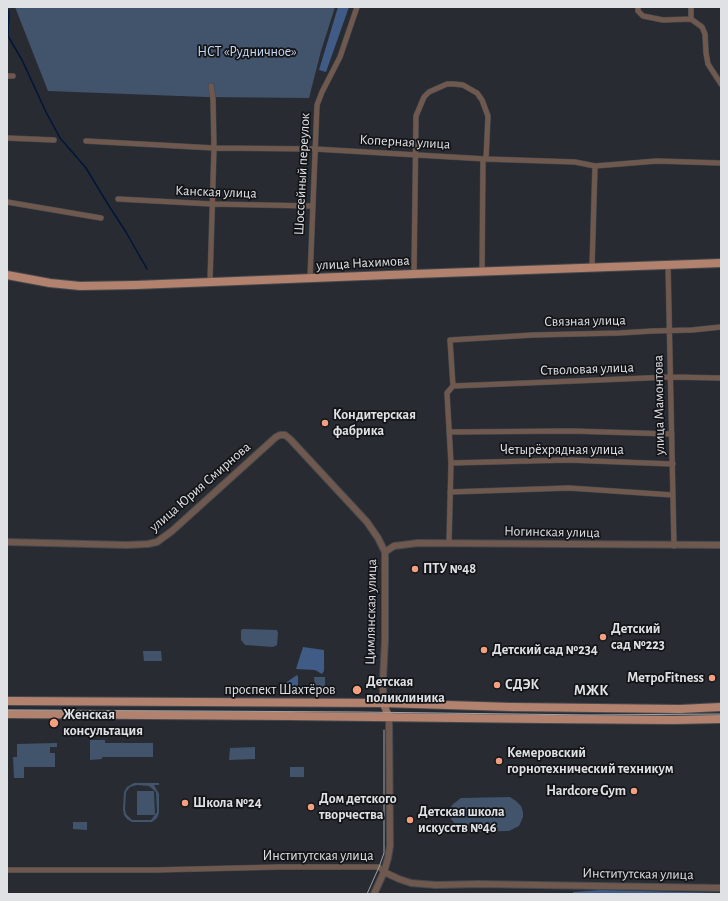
<!DOCTYPE html>
<html>
<head>
<meta charset="utf-8">
<style>
  body { margin:0 }
  #map { position:relative; width:728px; height:901px; overflow:hidden; background:#282c32; font-family:"Alegreya Sans",sans-serif }
  canvas { display:block }
  .frame { position:absolute; inset:0; border:8px solid #dfe1e5; pointer-events:none }
</style>
</head>
<body>
<div id="map">
<canvas width="728" height="901"></canvas>
<div class="frame"></div>
</div>
<script>
const ctx = document.querySelector('canvas').getContext('2d');
ctx.lineJoin = 'round';
function fillPath(path, color) { ctx.fillStyle = color; ctx.fill(path, 'evenodd'); }
const toPath = rows => new Path2D(rows.map(r => 'M' + r).join(''));
function strokePath(path, color, width, dash) { ctx.strokeStyle = color; ctx.lineWidth = width; ctx.lineCap = dash ? 'butt' : 'round'; ctx.setLineDash(dash || []); ctx.stroke(path); }
function label(font, color, halo, rows, align = 'center') {
  ctx.font = font + ' "Alegreya Sans",sans-serif'; ctx.lineWidth = 3.5; ctx.setLineDash([]); ctx.textBaseline = 'middle'; ctx.strokeStyle = halo; ctx.fillStyle = color; for (const [text, x, y, turn = 0] of rows) {
    ctx.save(); ctx.translate(x, y); ctx.rotate((+turn || 0) * Math.PI / 180); ctx.textAlign = isNaN(turn) ? turn : align; if (halo) ctx.strokeText(text, 0, 0); ctx.fillText(text, 0, 0); ctx.restore();
  }
}
const green = toPath([
  [15,7,335,7,321,51,309,98,206,97,48,91],
  [243,629,277,630,278,633,277,645,273,647,245,645,241,640,241,630],
  [143,651,161,651,162,661,144,661],
  [314,677,325,677,325,689,315,689],
  [90,740,105,740,105,743,153,743,153,757,102,757,102,759,90,760],
  [57,743,57,747,50,747,50,753,55,753,55,767,24,767,24,778,14,778,13,757,17,757,17,744],
  [255,747,255,759,229,760,230,748],
  [290,767,304,767,304,777,290,777],
  [134,783,159,783,159,785,154,785,159,794,159,813,157,818,152,822,132,822,127,819,124,815,123,809,124,792,127,787],
  [137,785,149,786,156,792,157,812,151,820,132,820,126,814,125,809,126,792,130,787],
  [137,791,154,791,155,815,137,815],
  [510,797,516,801,521,806,523,812,523,817,519,826,509,831,466,832,460,830,451,819,450,814,450,808,453,804,461,798],
  [73,822,87,822,87,830,73,829]
]);
const forest = toPath([
  [338,7,349,7,326,72,319,70],
  [303,647,324,650,324,671,322,674,315,670,296,669],
  [297,675,298,677,298,688,284,688,284,684],
  [601,890,721,893,721,894,573,894,573,892]
]);
const stream = toPath([
  [7,8,9,13,8,36,22,60,46,112,60,138,86,168,109,206,126,232,147,269]
]);
const minor = toPath([
  [638,7,638,11,643,16,663,20,691,19],
  [691,7,691,19],
  [691,19,702,27,705,34,706,53,708,64,721,84],
  [7,76,13,76],
  [7,138,54,140],
  [86,141,214,148,315,149,486,159,575,162,595,166,657,161,721,163],
  [118,199,212,204,312,206],
  [7,202,101,218],
  [668,264,674,546],
  [592,267,595,166],
  [482,271,483,159],
  [414,274,416,116,424,97,429,92,447,84,454,84,463,85,477,93,482,100,488,116,486,159],
  [310,278,317,105,322,92,340,57,357,7],
  [210,282,214,148,213,99,211,86],
  [453,386,671,377,721,378],
  [449,432,571,431,672,434],
  [451,463,568,460,673,464],
  [450,492,569,488,673,495],
  [449,543,451,463,447,393,453,386,450,340,533,335,619,333,653,331,692,330,721,327],
  [7,870,155,870,279,867,379,867,384,872]
]);
const tertiary = toPath([
  [7,542,127,545,148,544,157,542,172,531,276,437,280,435,285,435,290,439,367,522,378,538,385,552,385,640,383,680,383,703],
  [385,552,394,546,418,543,721,545],
  [384,872,399,879,411,883,436,885,478,884,721,888],
  [374,894,384,872,388,858,390,846,389,717]
]);
const secondary = toPath([
  [383,703,389,717]
]);
const primary = toPath([
  [7,275,50,283,80,286,136,285,414,274,721,263],
  [7,701,383,703,511,707,680,709,721,707],
  [7,714,288,716,544,719,674,720,721,719]
]);
const tram = toPath([
  [7,710,360,712,591,715,721,714],
  [367,894,379,867,384,853,384,730]
]);
const markers = [
  [325,423,4,"#f2a07f"],
  [415,569,4,"#f2a07f"],
  [603,637,4,"#f2a07f"],
  [484,650,4,"#f2a07f"],
  [712,678,4,"#f2a07f"],
  [497,685,4,"#f2a07f"],
  [357,690,5,"#f2a07f"],
  [54,723,5,"#f2a07f"],
  [499,761,4,"#f2a07f"],
  [634,791,4,"#f2a07f"],
  [185,803,4,"#f2a07f"],
  [311,807,4,"#f2a07f"],
  [410,820,4,"#f2a07f"]
];
const parkNames = [
  ["НСТ «Рудничное»",247,52]
];
const streetNames = [
  ["Коперная улица",405,142,3],
  ["Шоссейный переулок",302,174,-87],
  ["Канская улица",216,192,2],
  ["улица Нахимова",363,263,-3],
  ["Связная улица",585,321,-1],
  ["Стволовая улица",587,369,-2],
  ["улица Мамонтова",659,405,-91],
  ["Четырёхрядная улица",562,450],
  ["улица Юрия Смирнова",200,487,-41],
  ["Ногинская улица",552,532,1],
  ["Цимлянская улица",371,612,-89],
  ["проспект Шахтёров",280,690],
  ["Институтская улица",318,856],
  ["Институтская улица",638,874,1]
];
const poiNames = [
  ["Кондитерская",333,415],
  ["фабрика",333,431],
  ["ПТУ №48",423,569],
  ["Детский",611,629],
  ["сад №223",611,645],
  ["Детский сад №234",492,650],
  ["МетроFitness",704,678,"right"],
  ["Детская",366,682],
  ["поликлиника",366,698],
  ["СДЭК",505,685],
  ["Женская",63,715],
  ["консультация",63,731],
  ["Кемеровский",507,753],
  ["горнотехнический техникум",507,769],
  ["Hardcore Gym",626,791,"right"],
  ["Дом детского",319,799],
  ["творчества",319,815],
  ["Школа №24",193,803],
  ["Детская школа",418,812],
  ["искусств №46",418,828]
];
const neighbourhoodNames = [
  ["МЖК",591,690]
];
fillPath(green, '#42536c');
fillPath(forest, '#3f5b86');
strokePath(stream, '#00153a', 1.5);
strokePath(minor, '#45494f', 6);
strokePath(tertiary, '#45494f', 8);
strokePath(secondary, '#45494f', 8);
strokePath(primary, '#45494f', 10);
strokePath(minor, '#6f584e', 5);
strokePath(tertiary, '#6f584e', 6);
strokePath(secondary, '#956f60', 7);
strokePath(primary, '#b2826e', 8);
strokePath(tram, '#9ea1a5', 1);
for (const [x, y, r, color] of markers) { const dot = new Path2D(); dot.arc(x, y, r, 0, 2 * Math.PI); ctx.fillStyle = color; ctx.fill(dot); strokePath(dot, '#131417', 1.5); }
label('14px', '#c8daf6', '#131417', parkNames);
label('14px', '#dfe1e5', '#131417', streetNames);
label('bold 14px', '#dfe1e5', '#131417', poiNames, 'left');
label('bold 15px', '#dfe1e5', '#131417', neighbourhoodNames);
</script>
</body>
</html>
